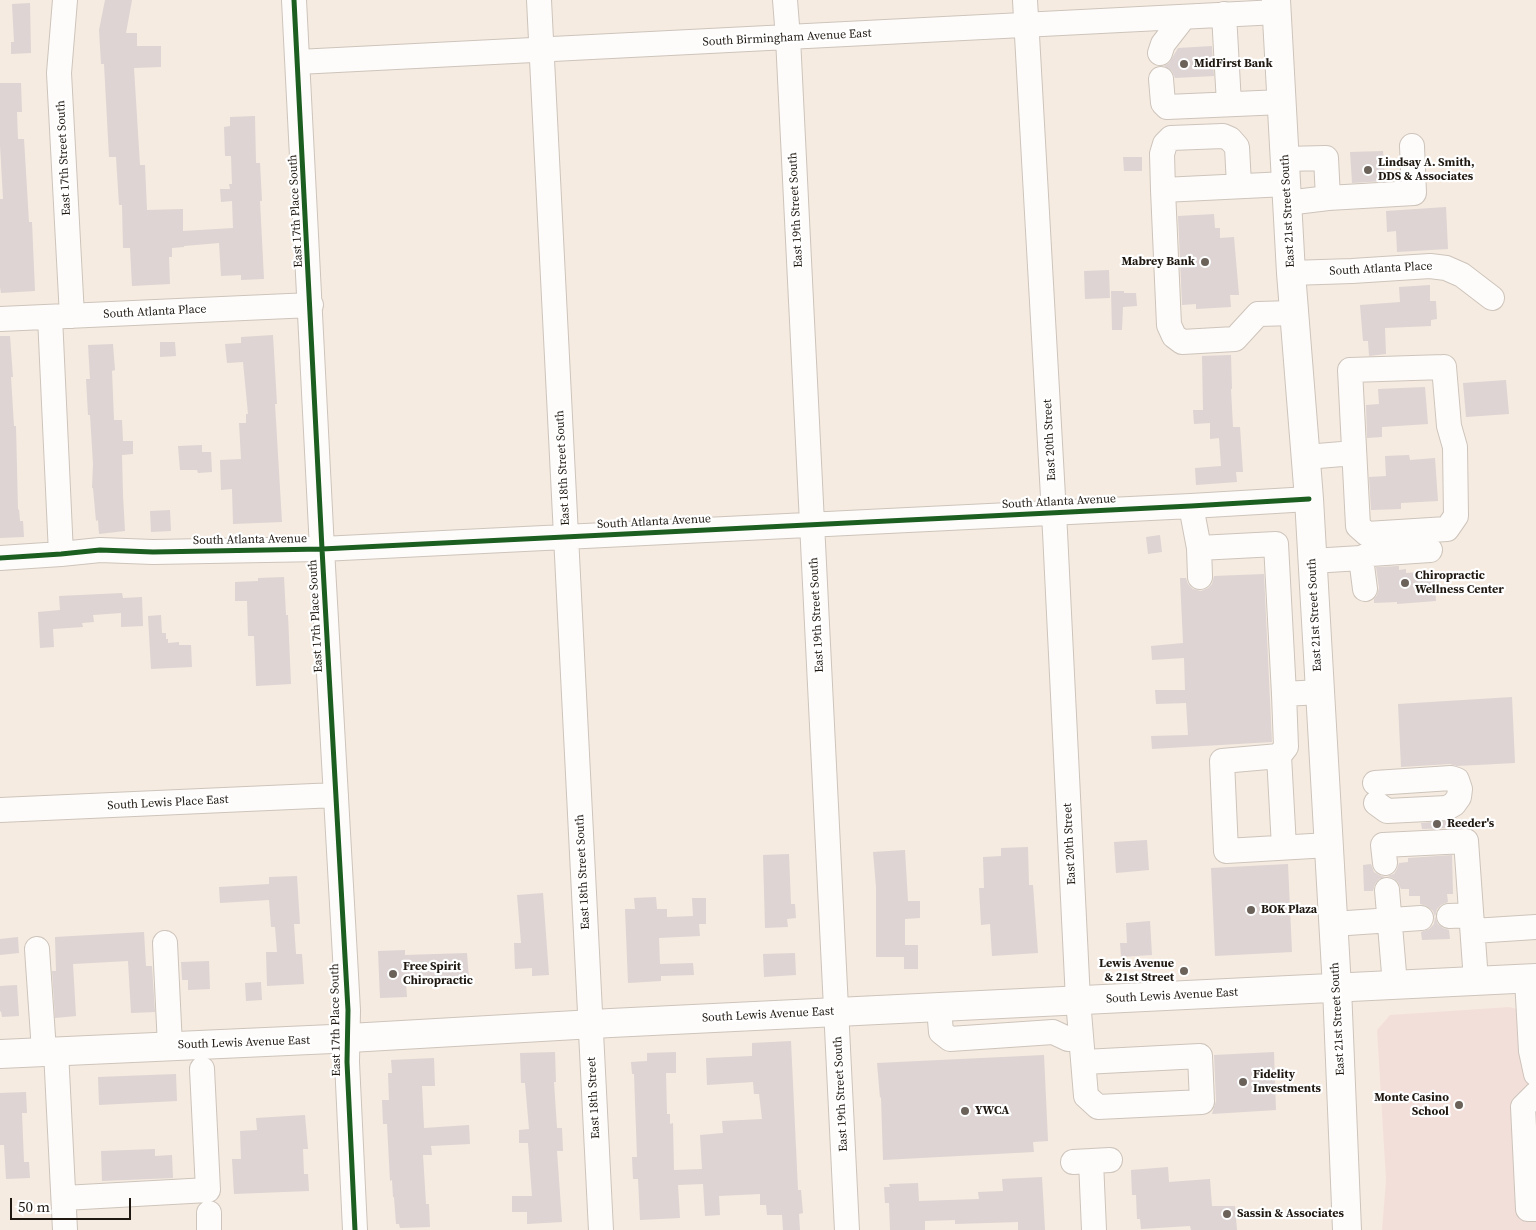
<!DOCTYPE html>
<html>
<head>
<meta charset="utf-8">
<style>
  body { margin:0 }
  #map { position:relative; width:1536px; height:1230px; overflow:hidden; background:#f6ebe0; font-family:"Source Serif 4",serif }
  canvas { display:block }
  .scale { position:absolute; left:10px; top:1198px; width:121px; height:22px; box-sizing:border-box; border:2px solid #201912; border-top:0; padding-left:6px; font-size:15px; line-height:18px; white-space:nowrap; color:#201912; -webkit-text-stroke:4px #fff; paint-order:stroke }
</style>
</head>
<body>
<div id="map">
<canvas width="1536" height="1230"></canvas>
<div class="scale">50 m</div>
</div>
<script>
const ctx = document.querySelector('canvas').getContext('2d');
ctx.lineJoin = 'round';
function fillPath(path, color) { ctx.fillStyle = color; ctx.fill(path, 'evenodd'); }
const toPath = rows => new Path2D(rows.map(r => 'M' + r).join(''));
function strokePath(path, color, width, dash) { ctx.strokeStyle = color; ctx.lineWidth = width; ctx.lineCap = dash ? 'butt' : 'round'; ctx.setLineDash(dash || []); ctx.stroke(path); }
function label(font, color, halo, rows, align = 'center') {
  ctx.font = font + ' "Source Serif 4",serif'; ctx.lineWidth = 4.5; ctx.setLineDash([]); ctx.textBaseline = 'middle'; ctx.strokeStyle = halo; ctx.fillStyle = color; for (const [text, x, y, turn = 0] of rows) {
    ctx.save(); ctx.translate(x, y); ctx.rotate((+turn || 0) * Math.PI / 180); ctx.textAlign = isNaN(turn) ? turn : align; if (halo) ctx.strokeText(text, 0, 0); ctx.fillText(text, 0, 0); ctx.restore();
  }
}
const education = toPath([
  [1509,1007,1517,1009,1536,1007,1536,1230,1382,1230,1386,1180,1377,1030,1390,1015]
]);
const building = toPath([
  [105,0,132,0,126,33,137,33,137,46,161,46,161,67,134,68,140,165,145,165,147,210,183,209,183,231,233,228,232,201,221,202,220,189,230,189,229,184,232,184,231,156,225,156,224,127,230,126,230,117,255,116,256,163,260,163,262,201,260,201,264,279,241,280,241,275,221,276,219,243,184,246,184,247,172,248,172,257,169,257,170,284,132,286,130,248,123,248,122,205,119,205,116,157,109,157,104,64,101,64,99,30],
  [30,3,31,53,11,54,11,42,14,42,12,4],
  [1212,46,1214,76,1175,78,1172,71,1164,66,1169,63,1178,48],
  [0,83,21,83,22,112,17,112,18,139,24,139,29,222,32,222,35,291,1,293,0,287,0,199,3,199,0,145],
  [1383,151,1385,181,1352,183,1350,152],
  [1123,157,1142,157,1142,171,1124,171],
  [1446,207,1448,249,1397,252,1396,231,1387,232,1386,211],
  [1214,214,1215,228,1220,228,1220,238,1234,237,1239,295,1230,295,1231,307,1196,309,1196,304,1182,305,1178,216],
  [1109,270,1110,298,1085,299,1084,271],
  [1430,285,1430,301,1436,301,1437,319,1431,320,1431,326,1385,328,1386,354,1369,356,1368,341,1363,341,1360,305,1400,302,1399,287],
  [1111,291,1124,291,1124,293,1136,293,1137,306,1123,307,1122,330,1112,330],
  [273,335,277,404,275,404,282,522,233,524,232,489,221,490,220,460,241,459,239,423,246,423,246,414,248,414,243,362,227,363,225,344,241,343,241,337],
  [0,336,10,336,13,377,11,377,14,426,16,426,18,510,19,509,20,521,23,521,24,537,0,538],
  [160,342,175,342,176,356,160,357],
  [113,344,115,370,112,371,114,420,122,420,123,441,133,441,133,454,122,455,123,495,125,531,99,534,98,520,96,521,93,488,92,488,93,464,90,415,88,415,86,379,90,379,88,345],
  [1231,355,1232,389,1231,389,1233,427,1240,427,1243,472,1236,472,1237,482,1196,485,1195,468,1221,466,1219,438,1210,439,1210,423,1194,424,1193,410,1203,410,1202,356],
  [1506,380,1509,414,1466,417,1463,383],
  [1425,387,1428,424,1382,427,1382,437,1367,438,1366,405,1379,404,1378,389],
  [202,445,202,452,211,452,212,472,198,473,197,470,180,470,178,446],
  [1409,455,1410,460,1435,458,1438,501,1401,503,1401,509,1371,510,1369,477,1386,476,1385,456],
  [170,510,171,531,151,532,150,511],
  [1160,535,1162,552,1148,554,1146,537],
  [1399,566,1399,570,1406,569,1406,573,1434,571,1436,601,1397,604,1397,602,1374,603,1374,599,1377,595,1379,588,1376,567],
  [1264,574,1272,742,1152,749,1151,736,1188,735,1186,703,1156,704,1155,690,1185,690,1184,658,1152,660,1151,646,1183,643,1180,578,1186,578,1188,584,1193,589,1201,591,1208,588,1212,584,1214,576],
  [284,577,286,615,288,615,291,684,256,686,254,636,248,636,247,601,235,601,235,582,258,581,258,578],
  [122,593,123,598,142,597,143,626,121,627,121,613,93,615,94,622,82,623,83,627,53,629,54,647,40,648,38,612,60,610,59,596],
  [161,615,162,633,166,633,166,639,168,639,168,643,179,642,179,645,191,645,192,667,151,669,148,616],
  [1512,697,1515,763,1457,766,1450,764,1401,767,1398,704],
  [1452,820,1453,828,1422,829,1421,823],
  [1147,840,1149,870,1116,873,1114,842],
  [1028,847,1029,885,1033,885,1038,953,992,956,990,924,981,925,979,888,984,888,983,857,1001,856,1001,848],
  [905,850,908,901,920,901,920,918,905,919,905,945,918,945,918,969,904,969,904,957,876,957,876,887,873,852],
  [789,854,791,904,795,904,796,918,787,919,788,927,765,928,763,855],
  [1452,855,1453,894,1447,894,1448,902,1441,905,1437,909,1435,916,1438,924,1443,928,1449,930,1450,939,1422,940,1421,932,1429,929,1434,924,1435,917,1433,911,1427,906,1420,904,1420,896,1409,896,1409,889,1401,889,1398,882,1393,878,1387,876,1394,874,1397,869,1399,863,1408,862,1408,858],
  [1288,864,1292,952,1215,956,1211,868],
  [1371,864,1374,872,1379,875,1385,877,1379,879,1375,884,1373,891,1364,891,1363,865],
  [297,876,300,924,294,924,296,954,302,954,304,984,267,986,266,952,277,952,275,927,271,927,269,900,220,903,219,887,269,884,269,877],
  [543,893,549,975,532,976,532,968,515,969,514,943,521,943,517,895],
  [656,897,657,909,667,909,667,917,693,916,692,898,706,898,706,924,699,924,700,936,659,938,660,964,693,963,694,975,661,976,661,981,628,983,625,909,635,909,634,898],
  [1150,921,1152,955,1121,957,1120,943,1127,943,1126,923],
  [144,932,146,966,152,966,155,1012,131,1013,128,961,73,964,76,1016,55,1018,52,971,56,971,55,937],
  [18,937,19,953,0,955,0,939],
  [405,950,405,955,467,953,469,980,406,983,407,997,380,998,378,951],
  [795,953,796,975,764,977,763,954],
  [209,961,210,989,188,990,188,980,182,980,181,962],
  [261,982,262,1000,246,1001,245,983],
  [17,985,19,1016,2,1017,1,1011,0,1012,0,986],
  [791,1041,798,1190,801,1190,803,1213,799,1214,800,1230,783,1230,782,1215,767,1215,766,1205,760,1205,760,1194,719,1196,720,1215,705,1216,703,1184,678,1185,680,1218,640,1220,638,1179,633,1179,632,1157,637,1157,634,1074,632,1074,631,1062,647,1061,647,1053,676,1052,676,1073,666,1073,667,1114,670,1114,670,1124,673,1123,674,1170,702,1169,700,1135,723,1133,722,1121,762,1119,759,1094,754,1094,753,1082,707,1085,706,1058,752,1056,752,1043],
  [555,1052,556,1082,554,1082,557,1128,562,1128,563,1151,557,1151,562,1222,527,1224,527,1212,512,1212,512,1196,532,1196,528,1143,519,1143,519,1130,529,1129,525,1083,521,1083,520,1053],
  [1274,1052,1276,1110,1212,1114,1216,1101,1214,1055],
  [1044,1055,1048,1141,1033,1142,1034,1152,883,1160,881,1097,880,1098,877,1063],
  [434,1058,435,1086,422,1086,424,1128,469,1125,470,1144,431,1146,432,1155,423,1155,426,1204,429,1204,430,1227,400,1228,399,1224,396,1224,394,1197,393,1197,392,1180,390,1181,387,1124,383,1124,382,1100,389,1100,388,1073,392,1073,391,1060],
  [176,1074,177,1101,99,1105,98,1077],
  [26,1092,27,1113,22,1113,24,1162,29,1162,30,1178,6,1179,4,1145,0,1145,0,1093],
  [305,1115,308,1149,303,1149,304,1174,308,1174,309,1191,234,1194,232,1159,241,1159,240,1131,257,1130,256,1118],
  [155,1149,155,1156,172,1155,173,1178,102,1181,101,1151],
  [1168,1167,1169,1182,1210,1179,1212,1206,1235,1206,1237,1230,1191,1230,1190,1226,1141,1229,1140,1219,1137,1219,1136,1195,1132,1195,1131,1170],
  [1042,1177,1045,1230,1018,1230,1018,1222,955,1224,955,1220,925,1221,925,1230,890,1230,889,1203,885,1203,884,1187,890,1187,889,1184,918,1183,919,1201,979,1199,978,1192,1003,1191,1002,1179]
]);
const minor = toPath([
  [65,0,59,73,72,316],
  [294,0,322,549,348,1010,347,1062,355,1230],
  [539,0,601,1230],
  [785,0,788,38,847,1230],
  [1025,0,1055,532,1078,1000,1086,1096,1098,1107,1202,1102,1200,1056,1084,1062],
  [1224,14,1229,104],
  [1160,53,1163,44,1184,17],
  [298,62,1277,12],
  [1161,79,1163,103,1167,107,1282,102],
  [1285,159,1326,158,1328,198],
  [1239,185,1237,147,1230,139,1223,136,1171,138,1165,144,1162,154,1163,190,1169,325,1174,336,1182,342,1235,339,1258,314,1294,313],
  [1163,190,1286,184],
  [1287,203,1328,198,1414,193,1412,146],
  [1291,273,1352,271,1430,266,1446,268,1462,275,1492,298],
  [50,317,61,554],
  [0,319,311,305],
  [1444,367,1449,426,1455,447,1456,516,1447,529,1367,534,1358,526,1350,370,1444,367],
  [1306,457,1354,453],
  [1191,506,1199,548,1200,577],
  [1199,548,1276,544,1284,694],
  [0,558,61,554,100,550,153,552,322,549,1191,506,1309,499],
  [1361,558,1365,589],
  [1312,561,1361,558,1370,554,1430,550],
  [1279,756,1222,761,1226,851,1329,845],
  [1375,783,1451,778,1457,780,1460,789,1459,797,1454,804,1447,808,1387,811,1376,803],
  [0,810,336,795],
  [1284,847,1279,756,1286,747,1284,694,1320,692],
  [1385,863,1383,845,1466,841,1476,981],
  [1387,890,1395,985],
  [1449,916,1471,915],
  [1333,924,1421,918],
  [1473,931,1536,927],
  [165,943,170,1046],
  [37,949,44,1051],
  [1527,979,1531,1051,1536,1074],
  [939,1008,941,1032,950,1039,1053,1032,1068,1039,1081,1038],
  [56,1051,65,1230],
  [1536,1094,1523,1107,1528,1209,1536,1209],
  [1091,1161,1094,1230],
  [1073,1162,1110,1160],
  [64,1198,208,1190,202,1069],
  [209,1213,209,1230]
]);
const major = toPath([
  [1276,0,1291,273,1309,499,1337,988,1347,1230],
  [0,1054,332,1039,611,1023,1536,978]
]);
const cycleway = toPath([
  [294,0,322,549,348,1010,347,1062,355,1230],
  [0,558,61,554,100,550,153,552,322,549,1191,506,1309,499]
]);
const markers = [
  [1184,64,5,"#6b625a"],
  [1368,170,5,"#6b625a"],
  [1205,262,5,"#6b625a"],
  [1405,583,5,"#6b625a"],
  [1437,824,5,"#6b625a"],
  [1251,910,5,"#6b625a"],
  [1184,971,5,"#6b625a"],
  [393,974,5,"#6b625a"],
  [1243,1082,5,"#6b625a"],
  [1459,1105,5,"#6b625a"],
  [965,1111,5,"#6b625a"],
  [1227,1214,5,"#6b625a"]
];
const streetNames = [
  ["South Birmingham Avenue East",787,38,-3],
  ["East 17th Street South",64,158,-93],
  ["East 19th Street South",796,210,-93],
  ["East 17th Place South",296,211,-93],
  ["East 21st Street South",1288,211,-93],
  ["South Atlanta Place",1381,269,-3],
  ["South Atlanta Place",155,312,-3],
  ["East 20th Street",1050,440,-93],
  ["East 18th Street South",563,468,-93],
  ["South Atlanta Avenue",1059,502,-3],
  ["South Atlanta Avenue",654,522,-3],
  ["South Atlanta Avenue",250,540,-1],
  ["East 19th Street South",817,615,-93],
  ["East 21st Street South",1315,615,-93],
  ["East 17th Place South",316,616,-93],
  ["South Lewis Place East",168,803,-3],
  ["East 20th Street",1070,844,-93],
  ["East 18th Street South",583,872,-93],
  ["South Lewis Avenue East",1172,996,-3],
  ["South Lewis Avenue East",768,1015,-3],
  ["East 21st Street South",1338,1019,-93],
  ["East 17th Place South",336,1020,-91],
  ["South Lewis Avenue East",244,1043,-2],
  ["East 19th Street South",841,1094,-93],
  ["East 18th Street",594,1098,-93]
];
const poiNames = [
  ["MidFirst Bank",1194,64],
  ["Lindsay A. Smith,",1378,163],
  ["DDS & Associates",1378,177],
  ["Mabrey Bank",1195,262,"right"],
  ["Chiropractic",1415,576],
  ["Wellness Center",1415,590],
  ["Reeder's",1447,824],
  ["BOK Plaza",1261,910],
  ["Lewis Avenue",1174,964,"right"],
  ["& 21st Street",1174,978,"right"],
  ["Free Spirit",403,967],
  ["Chiropractic",403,981],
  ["Fidelity",1253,1075],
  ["Investments",1253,1089],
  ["Monte Casino",1449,1098,"right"],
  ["School",1449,1112,"right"],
  ["YWCA",975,1111],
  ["Sassin & Associates",1237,1214]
];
fillPath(education, '#f3dfda');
fillPath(building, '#ddd4d3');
strokePath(minor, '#cdc4bb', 26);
strokePath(major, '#cdc4bb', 30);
strokePath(minor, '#fefcfa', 24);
strokePath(major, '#fefcfa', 28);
strokePath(cycleway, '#1b5e20', 5);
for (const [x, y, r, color] of markers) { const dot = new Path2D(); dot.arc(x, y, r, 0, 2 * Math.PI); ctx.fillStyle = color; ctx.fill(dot); strokePath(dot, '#fff', 2); }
label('12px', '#201912', '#fff', streetNames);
label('bold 12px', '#201912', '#fff', poiNames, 'left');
</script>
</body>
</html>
